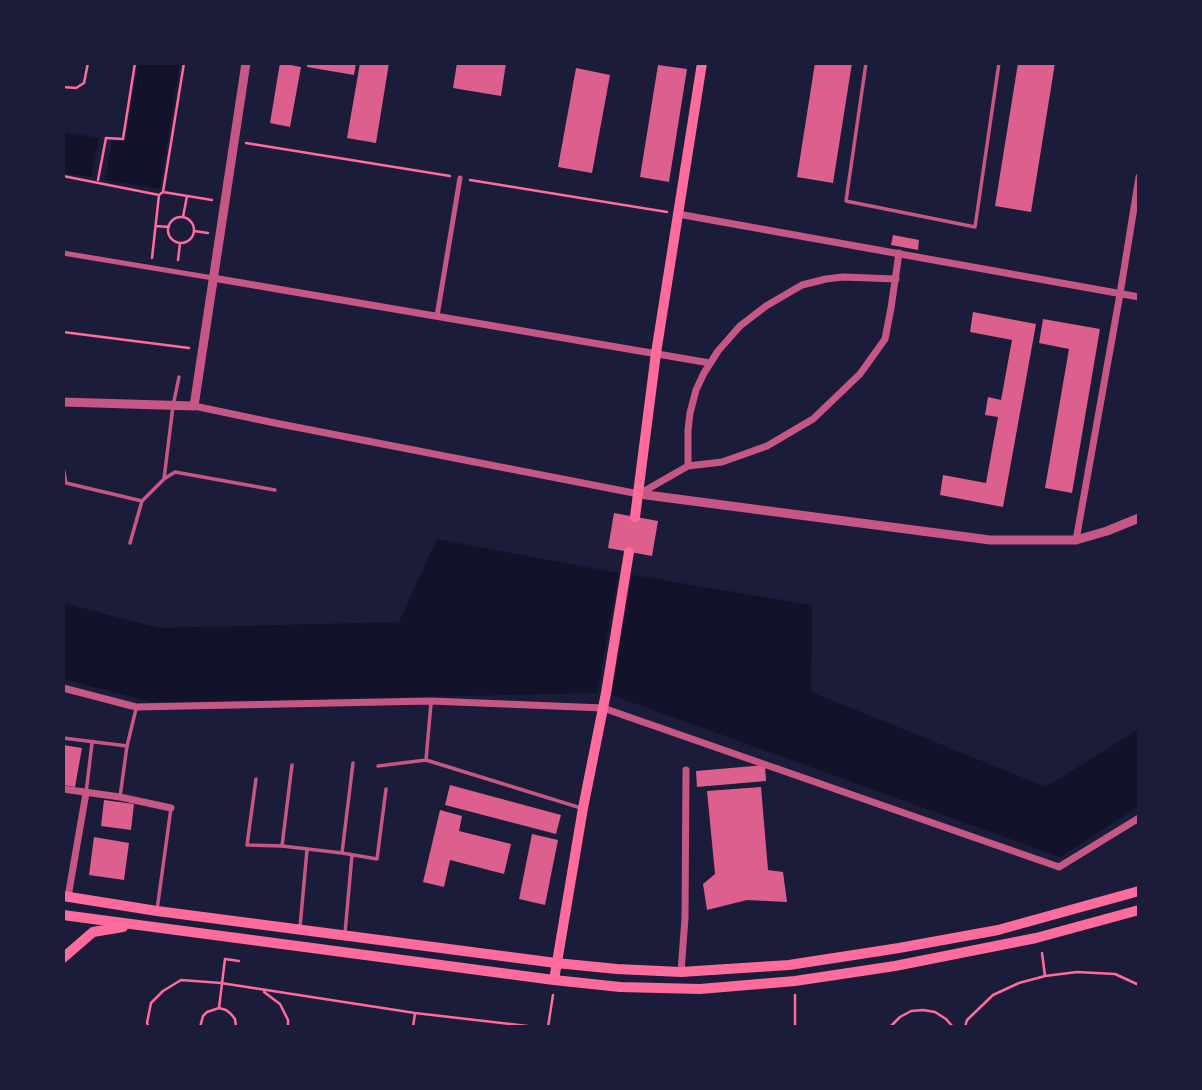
<!DOCTYPE html>
<html>
<head>
<meta charset="utf-8">
<style>
  body { margin:0 }
  #map { position:relative; width:1202px; height:1090px; overflow:hidden; background:#1b1b3a; font-family:"Space Grotesk",sans-serif }
  canvas { display:block }
  .frame { position:absolute; inset:0; border:65px solid #1b1b3a; pointer-events:none }
</style>
</head>
<body>
<div id="map">
<canvas width="1202" height="1090"></canvas>
<div class="frame"></div>
</div>
<script>
const ctx = document.querySelector('canvas').getContext('2d');
ctx.lineJoin = 'round';
function fillPath(path, color) { ctx.fillStyle = color; ctx.fill(path, 'evenodd'); }
const toPath = rows => new Path2D(rows.map(r => 'M' + r).join(''));
function strokePath(path, color, width, dash) { ctx.strokeStyle = color; ctx.lineWidth = width; ctx.lineCap = dash ? 'butt' : 'round'; ctx.setLineDash(dash || []); ctx.stroke(path); }
const water = toPath([
  [138,63,180,63,160,189,105,180,112,141,125,142],
  [63,132,99,138,91,177,63,173],
  [437,539,597,569,812,605,811,692,1046,787,1139,729,1139,806,1060,857,606,693,153,702,63,679,63,603,159,628,399,622]
]);
const pier = toPath([
  [619,570,633,572,611,698,605,696,597,696]
]);
const building = toPath([
  [280,63,301,67,290,127,270,123],
  [307,63,356,63,354,75,307,67],
  [360,63,389,63,376,143,347,138],
  [457,63,506,63,501,96,453,88],
  [815,63,852,63,833,183,797,177],
  [1018,63,1055,63,1031,212,995,206],
  [658,65,687,69,669,182,640,177],
  [576,68,610,75,592,173,558,167],
  [893,235,919,240,918,250,891,245],
  [973,312,1036,324,1003,507,940,495,943,475,986,483,998,417,985,415,988,397,1001,400,1012,340,970,332],
  [1043,319,1100,329,1072,493,1045,488,1069,349,1039,343],
  [614,513,658,521,652,556,608,548],
  [63,745,82,748,75,787,63,785],
  [765,765,766,781,697,787,696,771],
  [450,785,561,815,556,834,445,805],
  [761,787,768,870,783,872,787,902,747,900,707,910,703,884,715,874,707,791],
  [104,800,134,804,131,830,101,826],
  [440,810,462,816,459,831,511,844,504,874,450,860,444,887,423,882],
  [532,834,558,840,545,905,519,899],
  [94,837,129,843,124,880,89,875]
]);
const path = toPath([
  [63,87,76,88,84,83,88,63],
  [246,143,450,176],
  [63,176,159,195,163,192,184,63],
  [98,180,106,138,123,139,135,63],
  [470,180,667,212],
  [163,192,212,200],
  [183,217,187,196],
  '168 230a13 13 0 1 1 26 0a13 13 0 1 1-26 0Z',
  [156,226,169,227],
  [194,231,208,233],
  [152,258,159,195],
  [178,260,180,243],
  [63,332,189,348],
  [1042,953,1045,976],
  [264,992,280,1004,288,1020,288,1027],
  [219,1008,225,959,239,961],
  [149,1027,147,1023,151,1003,163,991,181,980,221,983,415,1013],
  [200,1027,203,1016,207,1012,219,1008,226,1010,231,1014,235,1019,236,1027],
  [413,1027,415,1013,536,1027],
  [548,1027,553,995],
  [795,1027,795,995],
  [890,1027,900,1017,911,1011,923,1010,935,1012,946,1019,953,1027],
  [965,1027,967,1020,993,995,1019,983,1045,976,1077,972,1115,974,1139,985]
]);
const service = toPath([
  [866,63,846,201,975,227,999,63],
  [63,467,66,483,142,501],
  [164,479,173,406,179,377],
  [130,543,142,501,164,479,175,472,275,490],
  [63,738,127,746],
  [426,760,431,703],
  [378,766,426,760,581,808],
  [256,779,247,845,282,846,342,853,377,859,386,789],
  [86,793,92,743],
  [120,797,127,746,136,709],
  [282,846,292,765],
  [342,853,353,763],
  [157,910,171,808],
  [300,927,307,850],
  [345,933,352,855]
]);
const pedestrian = toPath([
  [63,253,213,278],
  [437,316,460,178]
]);
const minor = toPath([
  [678,214,1139,297],
  [213,278,710,363],
  [194,406,275,423,639,494,688,466,722,462,767,446,813,419,860,374,885,339,891,308,899,253],
  [688,466,688,430,690,413,696,390,704,373,718,351,740,326,766,306,802,285,826,279,843,277,896,279],
  [1076,540,1120,294,1139,177],
  [63,688,136,707,431,701,603,708,1059,867,1139,818],
  [63,789,120,797,171,808],
  [68,897,86,793],
  [681,972,685,918,686,770]
]);
const tertiary = toPath([
  [63,402,194,406,246,63],
  [639,494,990,540,1076,540,1107,531,1139,518]
]);
const secondary = toPath([
  [635,517,656,353,702,63],
  [63,896,157,911,556,963,617,969,681,972,789,965,899,948,998,930,1139,891],
  [63,915,554,980,620,987,700,989,795,981,895,966,1036,938,1139,910],
  [63,958,93,932,123,927],
  [554,980,583,808,606,693,629,552]
]);
fillPath(water, '#12122b');
fillPath(pier, '#1b1b3a');
fillPath(building, '#dd5f8e');
strokePath(path, '#ff6b9d', 2.5);
strokePath(service, '#c65784', 3.5);
strokePath(pedestrian, '#c65784', 5);
strokePath(minor, '#c65784', 7);
strokePath(tertiary, '#c65784', 9);
strokePath(secondary, '#ff6b9d', 10);
</script>
</body>
</html>
